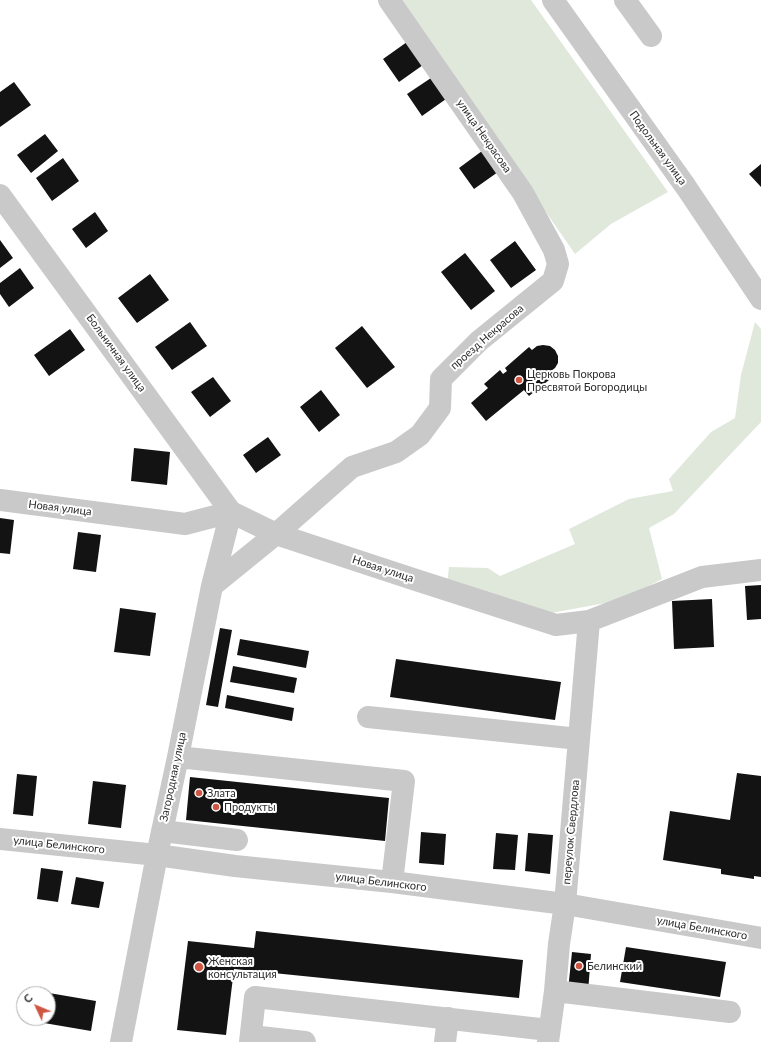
<!DOCTYPE html>
<html>
<head>
<meta charset="utf-8">
<style>
  body { margin:0 }
  #map { position:relative; width:761px; height:1042px; overflow:hidden; background:#fff; font-family:Lato,sans-serif }
  canvas { display:block }
  .north { position:absolute; left:16px; top:986px; width:40px; height:40px; box-sizing:border-box; background:#fff; border:1px solid #ababab; border-radius:50%; rotate:314deg; font-size:11px; font-weight:700; line-height:16px; text-align:center; color:#2c2c2c }
  .north::after { content:''; display:block; margin:auto; width:14px; height:18px; background:#cf5643; clip-path:polygon(50% 0,100% 100%,50% 72%,0 100%) }
</style>
</head>
<body>
<div id="map">
<canvas width="761" height="1042"></canvas>
<div class="north">С</div>
</div>
<script>
const ctx = document.querySelector('canvas').getContext('2d');
ctx.lineJoin = 'round';
function fillPath(path, color) { ctx.fillStyle = color; ctx.fill(path, 'evenodd'); }
const toPath = rows => new Path2D(rows.map(r => 'M' + r).join(''));
function strokePath(path, color, width, dash) { ctx.strokeStyle = color; ctx.lineWidth = width; ctx.lineCap = dash ? 'butt' : 'round'; ctx.setLineDash(dash || []); ctx.stroke(path); }
function label(font, color, halo, rows, align = 'center') {
  ctx.font = font + ' Lato,sans-serif'; ctx.lineWidth = 4; ctx.setLineDash([]); ctx.textBaseline = 'middle'; ctx.strokeStyle = halo; ctx.fillStyle = color; for (const [text, x, y, turn = 0] of rows) {
    ctx.save(); ctx.translate(x, y); ctx.rotate((+turn || 0) * Math.PI / 180); ctx.textAlign = isNaN(turn) ? turn : align; if (halo) ctx.strokeText(text, 0, 0); ctx.fillText(text, 0, 0); ctx.restore();
  }
}
const green = toPath([
  [399,0,531,0,668,192,611,224,575,254],
  [755,322,761,329,761,422,674,514,649,528,662,579,622,600,551,613,447,585,449,567,488,568,500,576,575,544,569,529,629,499,673,491,669,479,711,432,735,418,741,375]
]);
const building = toPath([
  [407,42,423,65,399,82,383,59],
  [431,78,446,99,422,116,407,94],
  [14,82,31,105,0,127,0,92],
  [45,134,58,151,31,173,17,155],
  [482,151,498,172,474,189,459,168],
  [63,158,79,181,52,201,36,178],
  [761,164,761,187,749,174],
  [95,212,108,231,86,248,72,229],
  [0,240,13,258,0,268],
  [515,241,536,270,511,288,490,260],
  [465,253,495,291,471,310,441,272],
  [20,268,34,288,9,307,0,294,0,283],
  [150,274,169,300,137,323,118,298],
  [190,322,207,346,172,370,155,347],
  [362,326,395,367,367,388,335,348],
  [70,329,85,350,49,376,34,355],
  [543,345,550,346,555,350,558,356,558,363,555,368,551,371,554,376,529,396,524,390,486,421,471,403,488,388,484,384,500,370,503,374,507,371,505,368,529,347,532,350,537,346],
  [213,377,231,401,210,417,191,392],
  [321,390,340,415,319,432,300,407],
  [268,437,281,455,256,473,243,455],
  [134,448,170,452,167,485,131,481],
  [0,518,14,520,10,554,0,553],
  [78,532,101,535,96,572,73,569],
  [761,585,761,619,747,620,745,586],
  [712,599,714,647,674,649,672,601],
  [120,608,156,613,150,656,114,652],
  [220,628,232,630,218,707,206,705],
  [240,639,309,651,306,668,237,655],
  [396,659,561,682,555,720,390,697],
  [233,666,297,678,294,693,230,682],
  [227,695,294,708,292,721,225,708],
  [737,773,761,776,761,877,754,876,754,879,721,874,721,869,663,860,670,811,730,820],
  [17,774,37,776,33,816,13,814],
  [190,777,389,798,385,841,186,820],
  [93,781,126,785,121,828,88,824],
  [421,832,446,834,444,865,419,863],
  [496,833,518,835,515,870,493,869],
  [528,833,553,835,550,874,525,871],
  [41,868,63,871,58,902,37,899],
  [76,877,104,882,99,908,71,904],
  [256,931,523,960,519,998,234,969,226,1035,177,1030,188,941,254,948],
  [626,947,726,962,720,997,620,982],
  [572,952,591,954,588,992,568,990],
  [49,993,96,1001,91,1031,44,1023,45,1018,48,1018,48,1000]
]);
const minor = toPath([
  [553,0,686,187,761,299],
  [625,0,651,36],
  [0,195,231,512],
  [0,500,185,524,231,512,276,534,416,580,556,625,589,621,702,577,761,570],
  [212,586,276,534,352,467,396,452,420,435,440,408,441,379,479,341,553,281,558,264,554,250,523,193,389,0],
  [368,717,579,739],
  [178,757,404,781,392,882],
  [162,831,237,840],
  [0,839,157,855,235,866,392,882,565,904,761,938],
  [555,991,730,1012],
  [251,1036,305,1042],
  [121,1042,157,855,178,757,212,586,231,512],
  [250,1042,255,997,549,1030],
  [445,1042,448,1018],
  [548,1042,555,991,559,944,565,904,589,621]
]);
const markers = [
  [519,380,4,"#cf5643"],
  [199,793,4,"#cf5643"],
  [216,807,4,"#cf5643"],
  [579,966,4,"#cf5643"],
  [199,967,5,"#cf5643"]
];
const streetNames = [
  ["улица Некрасова",484,136,55],
  ["Подольная улица",658,148,54],
  ["проезд Некрасова",487,337,-41],
  ["Больничная улица",116,353,54],
  ["Новая улица",60,508,7],
  ["Новая улица",383,569,18],
  ["Загородная улица",173,777,-78],
  ["переулок Свердлова",571,832,-85],
  ["улица Белинского",59,845,6],
  ["улица Белинского",381,882,7],
  ["улица Белинского",702,928,10]
];
const poiNames = [
  ["Церковь Покрова",527,374],
  ["Пресвятой Богородицы",527,387],
  ["Злата",207,793],
  ["Продукты",224,807],
  ["Женская",208,961],
  ["консультация",208,974],
  ["Белинский",587,966]
];
fillPath(green, '#e0e8dc');
fillPath(building, '#131313');
strokePath(minor, '#c9c9c9', 22);
for (const [x, y, r, color] of markers) { const dot = new Path2D(); dot.arc(x, y, r, 0, 2 * Math.PI); ctx.fillStyle = color; ctx.fill(dot); strokePath(dot, '#fff', 1.5); }
label('11px', '#2c2c2c', '#fff', streetNames);
label('11px', '#2c2c2c', '#fff', poiNames, 'left');
</script>
</body>
</html>
